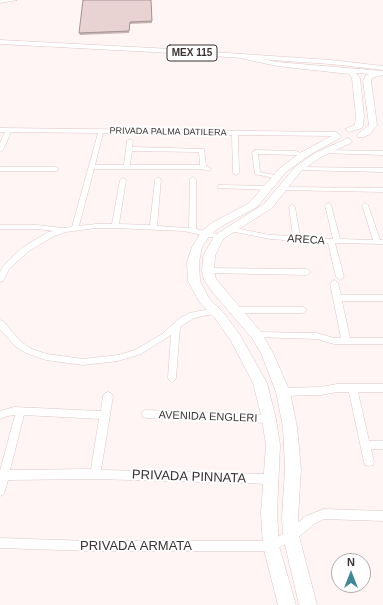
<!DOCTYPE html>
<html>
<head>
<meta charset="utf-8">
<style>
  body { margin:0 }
  #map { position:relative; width:383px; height:605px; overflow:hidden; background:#fff5f5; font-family:Arial,sans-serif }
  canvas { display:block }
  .north { position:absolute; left:331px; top:553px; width:40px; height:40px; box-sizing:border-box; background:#fff; border:1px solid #b0adad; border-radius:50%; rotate:0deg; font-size:11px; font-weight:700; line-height:16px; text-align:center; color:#3a3232 }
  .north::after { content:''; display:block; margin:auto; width:14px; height:18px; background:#418693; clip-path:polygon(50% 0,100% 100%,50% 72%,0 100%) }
</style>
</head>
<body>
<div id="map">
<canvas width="383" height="605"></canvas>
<div class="north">N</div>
</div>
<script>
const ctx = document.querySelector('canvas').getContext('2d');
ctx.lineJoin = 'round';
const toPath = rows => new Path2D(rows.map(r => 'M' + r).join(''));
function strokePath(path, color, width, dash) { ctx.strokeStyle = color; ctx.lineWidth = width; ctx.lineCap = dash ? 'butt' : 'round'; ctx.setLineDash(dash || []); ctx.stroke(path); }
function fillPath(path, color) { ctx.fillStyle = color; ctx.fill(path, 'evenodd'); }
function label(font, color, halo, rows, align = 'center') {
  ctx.font = font + ' Arial,sans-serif'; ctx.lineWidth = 4; ctx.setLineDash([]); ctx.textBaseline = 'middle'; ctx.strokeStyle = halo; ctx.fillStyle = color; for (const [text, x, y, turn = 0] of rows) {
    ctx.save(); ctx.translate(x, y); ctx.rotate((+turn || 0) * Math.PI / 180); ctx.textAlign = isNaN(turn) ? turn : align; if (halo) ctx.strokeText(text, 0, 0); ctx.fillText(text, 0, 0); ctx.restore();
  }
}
const minor = toPath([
  [0,128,336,132,339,134,336,136,238,135,239,173,236,175,233,173,232,135,103,133,95,165,124,165,127,141,130,139,133,141,132,147,204,149,206,166,212,169,209,171,202,169,94,169,79,226,96,224,112,224,120,180,123,178,126,180,119,224,150,225,155,179,158,177,161,179,157,226,189,228,190,179,193,177,196,179,196,229,222,235,223,237,222,239,219,239,184,231,115,228,96,228,66,232,54,236,29,251,9,269,3,281,0,282,0,272,3,266,23,247,48,232,53,231,37,229,0,229,0,225,37,225,63,228,72,227,98,133,11,132,3,150,0,152,0,143,5,132,0,132,0,128],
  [132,151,199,152,200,165,130,165,132,151],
  [255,150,296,151,306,155,303,157,296,155,258,154,260,172,280,176,281,177,278,179,255,174,252,152,255,150],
  [323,150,383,151,383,155,321,153,320,152,323,150],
  [0,167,56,167,59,169,56,171,0,171,0,167],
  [298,167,383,168,383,172,296,170,296,168,298,167],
  [220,185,269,186,272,188,269,190,218,188,218,186,220,185],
  [283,187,383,188,383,192,281,190,281,188,283,187],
  [328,203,331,205,340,239,373,240,362,205,365,203,368,205,380,240,383,240,383,244,335,243,344,277,340,280,336,277,328,243,270,239,230,231,226,229,230,227,270,235,293,236,289,207,292,205,295,207,300,237,333,239,325,205,328,203],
  [208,268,307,269,311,272,307,275,205,273,204,271,208,268],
  [334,280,338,283,341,295,383,295,383,301,342,301,350,338,383,338,383,344,334,344,317,339,254,337,253,335,254,333,257,332,317,333,334,338,341,338,330,283,334,280],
  [235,307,303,307,307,310,303,313,235,313,231,310,235,307],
  [215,308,218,309,219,311,218,313,194,318,180,327,176,378,175,380,172,382,169,380,168,378,171,335,141,354,118,361,83,365,46,360,26,353,15,346,0,329,0,320,3,321,21,342,32,349,47,354,83,359,118,355,135,350,162,334,180,318,189,313,215,308],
  [337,384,383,384,383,392,358,392,369,441,383,441,383,449,371,449,374,462,373,465,369,466,365,465,364,462,349,392,337,392,321,395,283,396,280,395,278,392,280,389,283,388,321,387,337,384],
  [108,392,111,393,113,396,101,470,272,474,276,476,277,479,276,482,272,484,95,479,8,480,4,494,0,496,0,471,15,415,7,416,0,419,0,411,14,407,101,411,103,396,105,393,108,392],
  [24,415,99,419,91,469,10,470,24,415],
  [146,410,269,415,272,416,274,419,272,422,269,423,146,418,143,417,141,414,143,411,146,410],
  [324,509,383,511,383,521,324,519,314,524,295,540,271,551,91,551,0,548,0,538,91,541,270,541,287,532,306,516,324,509]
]);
const tertiary = toPath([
  [0,0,17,0,0,3,0,0]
]);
const secondary = toPath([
  [244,55,277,62,383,71,383,75,372,78,371,81,377,125,370,134,364,137,358,137,357,135,369,125,363,81,366,75,370,74,356,73,360,78,364,116,363,126,362,128,349,132,345,129,355,125,356,116,352,78,349,74,277,66,244,59,244,55],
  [337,133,341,136,340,138,306,157,286,172,257,207,220,227,210,235,202,247,199,262,200,281,210,300,223,312,240,335,267,383,276,419,280,445,277,513,279,546,296,605,278,605,263,546,261,513,266,445,262,419,253,383,231,341,215,318,200,303,188,281,187,262,192,247,202,231,212,223,249,203,280,168,300,153,337,133],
  [348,138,352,141,351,143,321,157,301,171,272,208,223,239,215,256,214,271,216,279,261,332,273,353,290,392,297,427,301,469,298,517,299,536,317,605,299,605,283,536,282,517,285,469,283,427,276,392,261,353,252,338,214,294,204,280,202,271,203,256,215,235,264,204,295,167,315,153,348,138]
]);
const primary = toPath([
  [0,40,153,48,331,60,383,66,383,70,331,64,153,52,0,44,0,40]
]);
const wall = toPath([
  [151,0,152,23,130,24,129,33,80,35,79,33]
]);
const building = toPath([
  [83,0,151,0,152,21,130,22,129,31,79,33,83,0]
]);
const farStreetnames = [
  ["PRIVADA PALMA DATILERA",168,132,1]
];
const shields = [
  [192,53,50]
];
const shieldNames = [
  ["MEX 115",192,53]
];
const streetNames = [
  ["ARECA",306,240,4],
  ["AVENIDA ENGLERI",208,417,2]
];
const nearStreetnames = [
  ["PRIVADA PINNATA",189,477,2],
  ["PRIVADA ARMATA",136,546]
];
strokePath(minor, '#dcc6c5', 1);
strokePath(tertiary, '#dcc6c5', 1);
strokePath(secondary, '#dcc6c5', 1);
strokePath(primary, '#dcc6c5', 1);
fillPath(minor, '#fff');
fillPath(tertiary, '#fff');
fillPath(secondary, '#fff');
fillPath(primary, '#fff');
fillPath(wall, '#c8b5b5');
fillPath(building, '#e9d3d2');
strokePath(building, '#a39493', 1);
label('9px', '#3a3232', '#fff', farStreetnames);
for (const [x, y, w] of shields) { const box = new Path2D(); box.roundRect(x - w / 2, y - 8, w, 16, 3); ctx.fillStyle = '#fff'; ctx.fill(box); strokePath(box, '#3a3232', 1); }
label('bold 10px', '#3a3232', null, shieldNames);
label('11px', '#3a3232', '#fff', streetNames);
label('13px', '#3a3232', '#fff', nearStreetnames);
</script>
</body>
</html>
